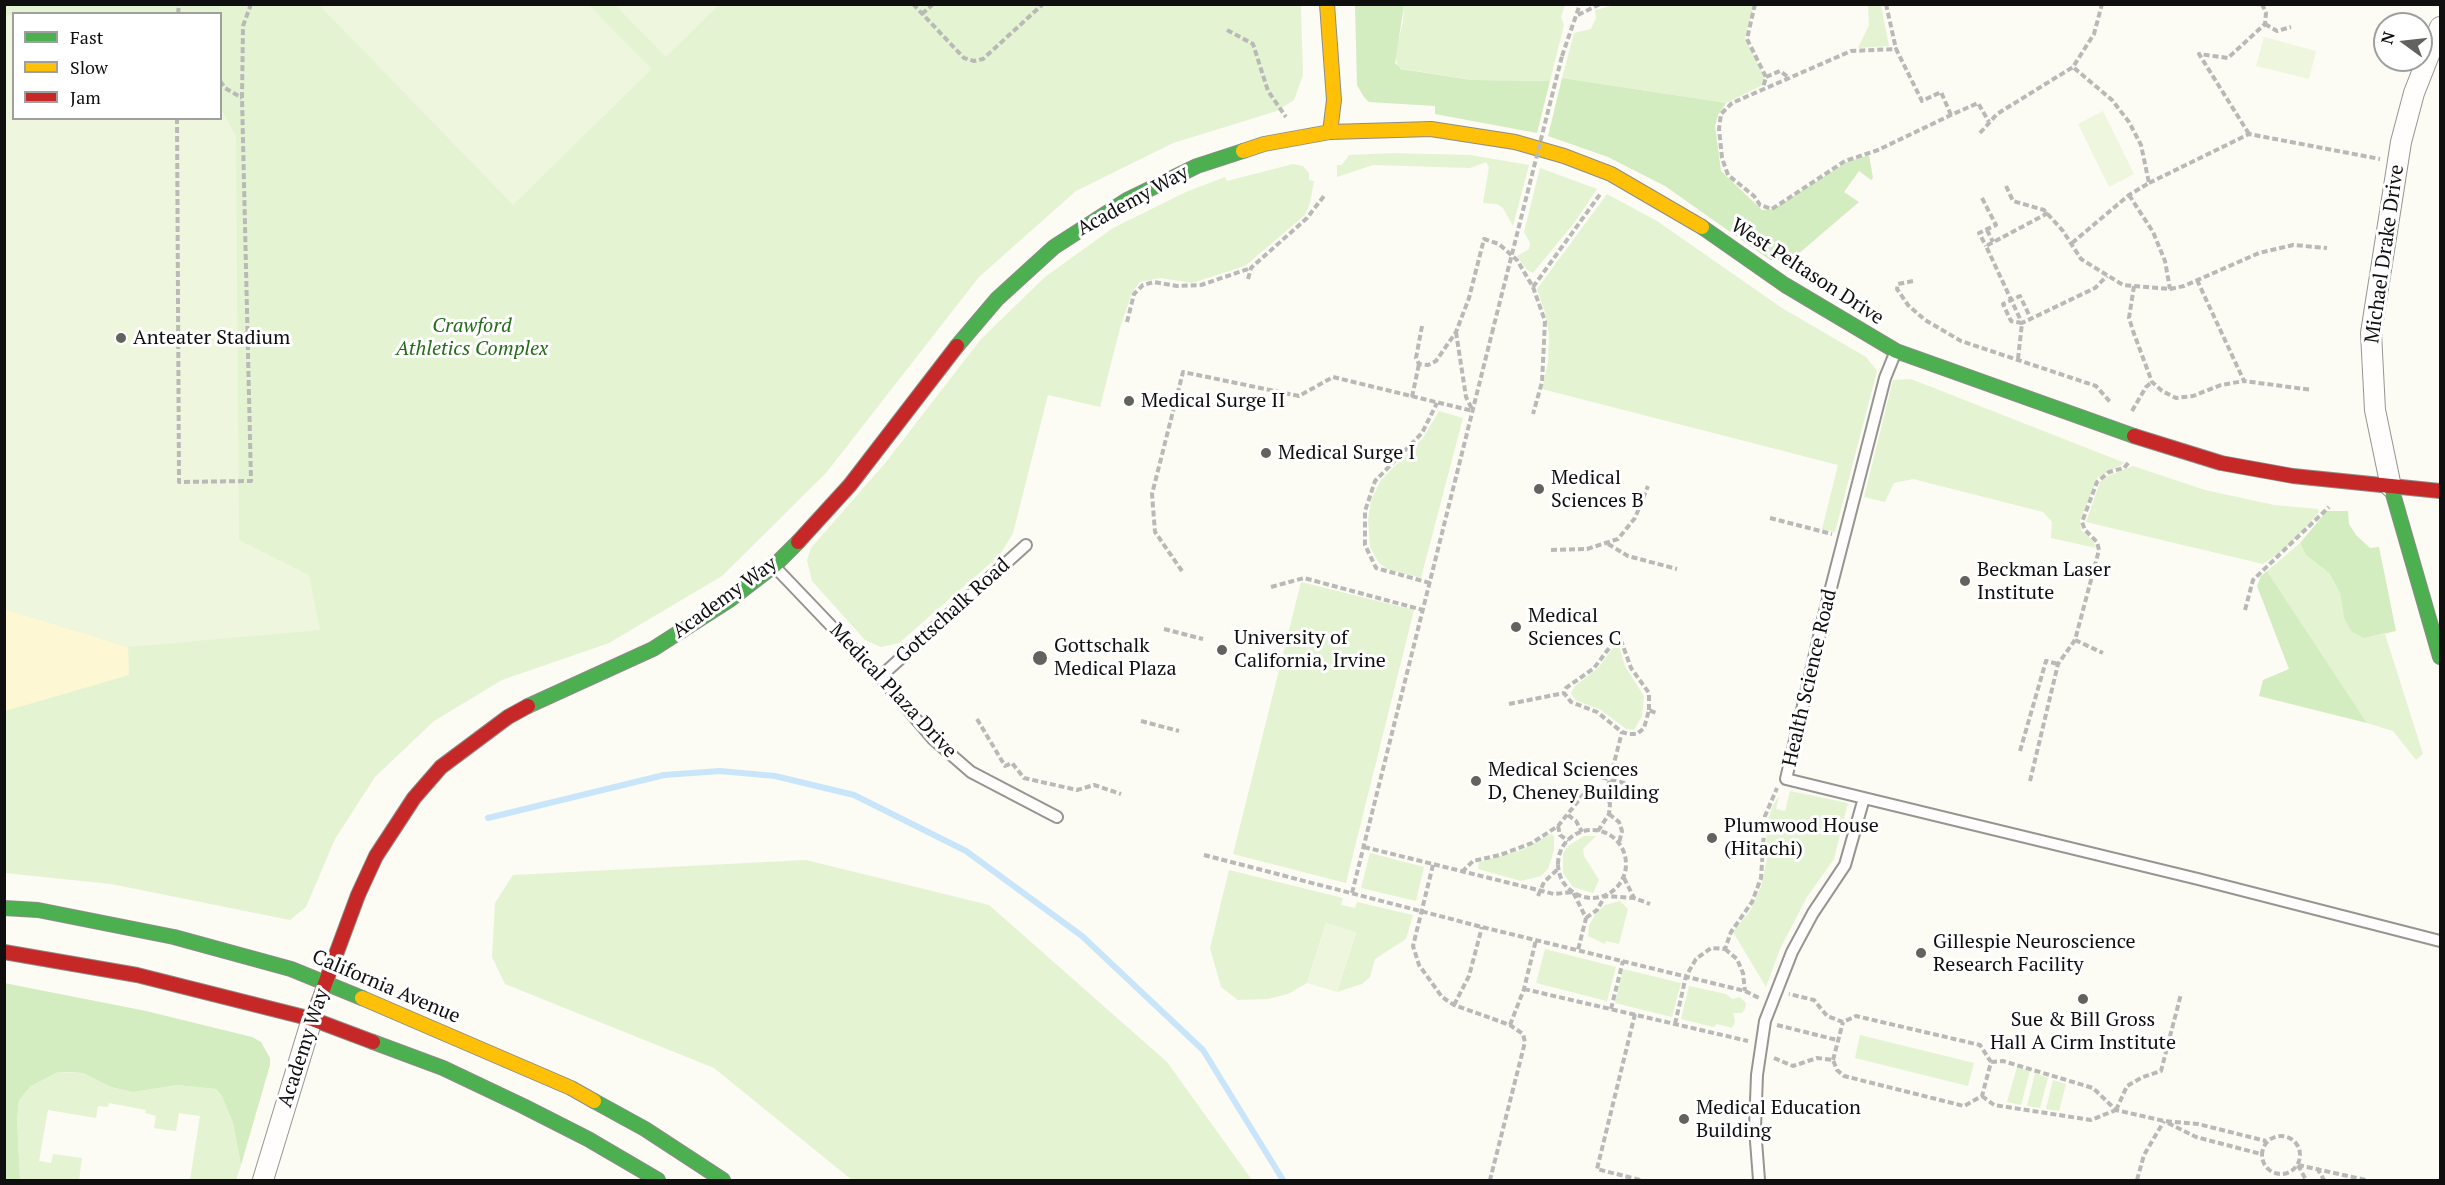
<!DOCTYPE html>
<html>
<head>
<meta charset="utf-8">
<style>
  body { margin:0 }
  #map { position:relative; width:2445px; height:1185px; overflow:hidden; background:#fcfbf4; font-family:"PT Serif",serif }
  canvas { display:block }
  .frame { position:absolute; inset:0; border:6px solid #0f0f0f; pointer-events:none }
  .legend { position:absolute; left:12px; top:12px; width:210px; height:108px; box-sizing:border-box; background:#fff; border:2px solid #9f9f9f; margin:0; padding:8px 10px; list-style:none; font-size:18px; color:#0f0f0f }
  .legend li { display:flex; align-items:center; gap:12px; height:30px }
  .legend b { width:30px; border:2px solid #9f9f9f }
  .north { position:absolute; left:2373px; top:12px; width:60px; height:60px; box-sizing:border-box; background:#fff; border:2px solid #9f9f9f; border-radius:50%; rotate:285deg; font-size:16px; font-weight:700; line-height:24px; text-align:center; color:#0f0f0f }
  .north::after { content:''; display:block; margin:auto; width:21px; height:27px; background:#62625f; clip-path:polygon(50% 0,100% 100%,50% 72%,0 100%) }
</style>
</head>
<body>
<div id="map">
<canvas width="2445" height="1185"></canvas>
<div class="frame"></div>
<ul class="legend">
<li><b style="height:8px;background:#4caf50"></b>Fast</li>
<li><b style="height:8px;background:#ffc107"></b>Slow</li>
<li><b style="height:8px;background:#c62828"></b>Jam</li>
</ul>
<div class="north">N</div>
</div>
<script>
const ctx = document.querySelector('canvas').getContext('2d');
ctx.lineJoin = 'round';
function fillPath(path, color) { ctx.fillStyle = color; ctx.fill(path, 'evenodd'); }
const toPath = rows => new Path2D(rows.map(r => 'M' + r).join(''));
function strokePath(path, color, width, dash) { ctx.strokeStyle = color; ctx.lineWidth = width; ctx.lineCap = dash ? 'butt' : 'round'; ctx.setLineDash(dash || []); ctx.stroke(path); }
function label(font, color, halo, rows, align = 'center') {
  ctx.font = font + ' "PT Serif",serif'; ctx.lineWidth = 6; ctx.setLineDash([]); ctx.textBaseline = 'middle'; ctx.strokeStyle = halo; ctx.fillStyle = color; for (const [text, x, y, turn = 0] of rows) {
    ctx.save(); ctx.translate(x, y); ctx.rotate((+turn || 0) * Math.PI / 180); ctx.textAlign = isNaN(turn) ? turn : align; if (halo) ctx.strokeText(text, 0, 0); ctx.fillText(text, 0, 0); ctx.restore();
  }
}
const green = toPath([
  [1619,4,1754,5,1745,38,1764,76,1763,85,1726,103,1562,78,1574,33,1591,29,1596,18,1595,10],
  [4,5,1301,5,1303,75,1294,100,1277,111,1173,143,1076,191,979,277,826,473,722,576,609,643,502,680,434,721,375,777,335,839,306,907,290,920,111,884,5,873],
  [14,14,220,14,220,118,14,118],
  [1404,5,1565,5,1561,17,1564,25,1550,81,1471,80,1398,68,1395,56,1403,21],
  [1868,5,1881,5,1889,46,1858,48,1869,25],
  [1394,153,1470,155,1529,165,1513,226,1503,208,1497,204,1483,203,1489,167,1486,162,1470,168,1373,165,1337,177,1337,165,1342,165,1349,155],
  [1293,164,1303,166,1309,173,1309,180,1314,181,1310,203,1305,215,1245,266,1192,283,1160,278,1140,282,1132,293,1120,328,1100,407,1048,395,1013,533,1000,555,899,643,881,647,865,640,812,581,807,560,811,548,886,462,981,339,1045,277,1113,228,1186,192,1225,177,1227,181],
  [1540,168,1597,189,1574,223,1533,273,1527,270,1517,256,1529,249,1530,243,1524,232],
  [1607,194,1657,221,1782,308,1866,357,1877,371,1835,532,1822,529,1838,465,1542,389,1548,362,1549,335,1545,312,1537,289],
  [1911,379,2125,463,2098,477,2080,520,2081,530,2093,541,2096,548,2051,538,2052,522,2043,512,1913,479,1894,483,1885,502,1864,497,1893,380],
  [1439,411,1463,418,1421,578,1387,569,1379,563,1370,547,1368,520,1371,500,1381,480,1423,438],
  [2133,466,2205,490,2274,505,2318,509,2319,512,2290,545,2263,564,2086,522,2100,482,2108,476],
  [2300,543,2306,555,2329,573,2340,593,2344,618,2364,638,2385,634,2423,754,2416,760,2393,731,2367,723,2267,571],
  [1301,582,1414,610,1346,883,1233,854],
  [1615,645,1619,646,1625,666,1644,696,1642,716,1634,730,1626,729,1601,710,1575,700,1571,693,1575,686,1598,668],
  [1790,791,1848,803,1834,859,1807,897,1780,949,1766,987,1733,932,1750,911,1761,887,1767,858,1766,828,1772,807,1779,796,1776,809,1785,811],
  [1551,834,1554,836,1554,850,1548,869,1541,876,1521,881,1478,869,1479,862,1522,850],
  [1584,836,1596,836,1583,849,1584,856,1599,880,1593,893,1573,887,1563,873,1563,854,1568,846],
  [1370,853,1424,867,1416,901,1361,888],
  [806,860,989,905,1167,1062,1252,1180,852,1180,714,1068,505,984,492,957,495,903,513,875],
  [1229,870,1343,898,1341,905,1355,908,1357,902,1413,915,1406,939,1375,959,1370,977,1362,984,1337,992,1356,933,1326,923,1307,983,1288,994,1268,999,1238,1000,1221,987,1210,948],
  [1620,901,1628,909,1619,944,1606,941,1605,944,1588,936,1589,926,1596,913,1605,905],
  [1545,949,1616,967,1607,1001,1536,983],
  [1623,969,1681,983,1672,1017,1615,1003],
  [1689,986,1726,994,1732,999,1740,997,1746,1003,1745,1009,1742,1013,1733,1013,1735,1022,1732,1028,1717,1024,1713,1027,1681,1019],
  [1860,1035,1974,1063,1968,1086,1855,1058],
  [2017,1067,2030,1071,2021,1105,2007,1102],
  [58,1072,83,1073,111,1087,133,1092,177,1085,216,1089,222,1096,233,1123,241,1165,236,1180,190,1180,200,1116,179,1113,176,1131,167,1130,154,1128,156,1116,145,1113,146,1110,109,1103,108,1107,98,1106,96,1118,48,1110,39,1161,51,1163,53,1154,82,1158,79,1180,20,1180,17,1120,19,1100,31,1086],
  [2035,1073,2048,1078,2040,1108,2027,1106],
  [2053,1080,2066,1084,2059,1111,2046,1109]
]);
const forest = toPath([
  [1355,5,1404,5,1395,63,1401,69,1471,80,1550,81,1537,133,1435,114,1435,106,1369,102,1364,97,1357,85],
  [1562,78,1726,103,1718,115,1715,126,1721,171,1762,210,1773,209,1847,162,1869,155,1873,178,1871,180,1859,171,1844,192,1859,202,1790,261,1770,260,1665,186,1608,157,1548,136],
  [2327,511,2348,511,2349,524,2356,535,2370,548,2379,547,2396,631,2364,638,2352,632,2344,618,2340,593,2329,573,2306,555,2300,543],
  [2267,571,2367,723,2259,696,2263,680,2289,669,2257,586,2261,576],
  [4,983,146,1011,252,1037,261,1042,270,1058,270,1065,241,1165,233,1123,222,1096,216,1089,177,1085,133,1092,111,1087,83,1073,68,1072,58,1072,31,1086,19,1100,17,1120,20,1180,5,1180]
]);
const sand = toPath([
  [5,609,128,647,129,675,5,711]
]);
const pitch = toPath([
  [319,5,589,5,652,69,513,205],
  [615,5,719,5,666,57],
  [4,15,13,15,14,118,220,118,221,109,236,136,239,540,309,575,320,630,128,647,5,609],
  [2264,37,2316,51,2309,79,2256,66],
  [2103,111,2134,174,2109,187,2078,124],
  [1326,923,1356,932,1337,992,1307,983]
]);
const stream = toPath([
  [488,818,664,775,720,771,775,776,854,795,966,851,1082,936,1203,1050,1283,1180]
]);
const path = toPath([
  [913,4,964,58,974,61,983,59,1043,4],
  [1755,4,1747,39,1766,77,1763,88],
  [1886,4,1896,49],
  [178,14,179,4],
  [922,14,933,4],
  [1578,15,1600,4],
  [2265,24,2277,31,2291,27],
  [1227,30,1253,44,1268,91,1286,117],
  [1562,56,1580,4],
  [1766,77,1780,71,1788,77],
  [220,81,225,88,242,98],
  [1951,115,1941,92,1922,101,1896,49,1851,51,1732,103,1721,114,1719,129,1722,158,1728,175,1754,196,1760,205,1772,209,1845,161,1878,150,1951,115,1978,103,1989,122],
  [177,118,179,482,251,481,242,98,243,26,251,4],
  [1980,133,1997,114,2073,67,2094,34,2102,4],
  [2249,134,2199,54,2228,58,2265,24,2266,13,2262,4],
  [2149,183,2249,134,2380,159],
  [2006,186,2013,201,2044,210,2063,231,2081,259,2123,285,2170,289,2184,286,2259,253,2293,245,2327,248],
  [2129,195,2153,232,2165,261,2170,289],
  [1982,198,1996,225,1979,233,1986,246],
  [2048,213,1986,246,2022,323,2095,288,2107,276],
  [1987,230,1993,242],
  [2072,243,2129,195,2149,183,2141,145,2129,122,2112,100,2073,67],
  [1248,279,1251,268,1307,218,1324,196],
  [2197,280,2244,381,2312,390],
  [1913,281,1898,284,1897,289,1908,305,1925,320,1961,341,2096,386,2111,403],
  [2134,286,2129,318,2133,331,2152,382,2162,391,2176,398,2193,396,2221,385,2244,381],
  [1533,287,1601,193],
  [1127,322,1134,294,1143,285,1154,282,1177,286,1201,285,1251,268],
  [1422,326,1416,358,1419,364,1428,365,1436,361,1456,332,1469,298,1484,239,1499,244,1517,260,1533,287,1545,321,1542,382,1533,414],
  [1456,332,1466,397,1473,411],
  [2018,359,2022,323,2011,321,2003,304,2020,296,2031,319],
  [1412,397,1419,364],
  [2132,411,2146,387,2152,382],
  [1770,518,1832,534],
  [1608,544,1628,556,1677,569],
  [1551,550,1587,549,1618,539,1635,518,1648,486],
  [1182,571,1155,532,1152,494,1183,372,1299,396,1333,377,1473,411],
  [1430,583,1376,568,1365,545,1365,511,1375,481,1422,433,1437,403],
  [1271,587,1304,578,1423,610],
  [2245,610,2253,580,2329,507],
  [1164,629,1203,639],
  [2075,640,2103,653],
  [1509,704,1564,693],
  [1649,710,1649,693,1631,668,1622,643,1613,643,1594,668,1566,688,1564,693,1571,702,1597,712,1622,732,1628,734,1637,734,1644,728,1649,710,1656,713],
  [977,719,1005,766,1012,763,1024,778,1077,790,1094,785,1121,794],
  [1141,721,1179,731],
  [2020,751,2046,661,2058,664],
  [2030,781,2058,664,2075,640,2099,550,2097,542,2085,530,2082,522,2097,482,2109,472,2124,468,2129,462],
  [1609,814,1619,822,1622,831,1619,843],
  [1568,815,1576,821,1582,832],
  [1558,826,1560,835,1568,841],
  '1558 864a34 34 0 1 1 68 0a34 34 0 1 1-68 0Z',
  [1598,831,1609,814,1610,804,1606,794],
  [1364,847,1554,894,1573,892,1586,918,1578,950],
  [1204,855,1482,927,1745,991,1759,998],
  [1433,865,1413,946,1419,965,1442,997,1454,1005,1510,1025,1523,1034,1525,1042,1490,1180],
  [1462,872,1473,861,1500,855,1532,843,1558,826,1583,795,1594,791,1606,794,1622,732],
  [1624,878,1634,898,1650,904],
  [1352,893,1492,333],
  [1538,896,1544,882,1559,868],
  [1586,918,1597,910,1605,896,1634,898],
  [1725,949,1737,959,1743,973,1745,991],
  [1524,989,1748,1041],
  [1454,1005,1469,976,1482,927],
  [1611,1009,1623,961],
  [1635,1014,1597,1169,1640,1180],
  [1675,1024,1686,976,1696,959,1711,948,1725,949,1731,932,1752,902,1761,878,1765,816,1777,788],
  [1510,1025,1524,989,1536,940],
  [1777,1025,1837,1040],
  [1774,1058,1793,1066,1817,1058,1833,1060,1837,1070,1844,1076,1964,1106,1982,1096,1991,1062,1980,1045,1856,1016,1843,1022,1827,1016,1814,1000,1789,994],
  [1833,1060,1843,1022],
  [1991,1062,2003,1061,2093,1088,2116,1110,2164,1121,2198,1124,2266,1141],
  [1982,1096,1994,1105,2091,1120,2116,1110],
  [2116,1110,2127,1086,2143,1077,2161,1071,2181,994],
  [2168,1123,2196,1137,2261,1154],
  '2262 1155a19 19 0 1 1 38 0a19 19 0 1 1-38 0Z',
  [2298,1165,2366,1180],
  [2298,1165,2306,1180],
  [2317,1168,2324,1180],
  [2137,1180,2144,1155,2164,1121]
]);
const lane = toPath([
  [774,566,880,677,933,739,971,772,1057,817],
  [880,677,1026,545],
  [1864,798,2198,879,2440,941],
  [1759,1180,1755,1128,1757,1075,1765,1021,1792,952,1813,913,1845,865,1864,798,1786,779,1824,615,1885,378,1896,351]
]);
const street = toPath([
  [2391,487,2375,410,2371,333,2401,142,2414,93,2440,27],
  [263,1180,312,1019]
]);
const fast = toPath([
  [1702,227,1785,285,1896,351,2134,436],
  [957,346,997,299,1054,247,1127,200,1197,166,1243,151],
  [2391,487,2440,657],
  [528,706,653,649,731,599,774,566,798,542],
  [4,908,38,910,174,937,291,969,362,998],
  [373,1042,443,1068,523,1106,588,1139,658,1180],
  [594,1101,645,1129,723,1180]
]);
const slow = toPath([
  [1327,4,1334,100,1330,132],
  [1243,151,1264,144,1330,132,1431,129,1515,142,1564,156,1611,174,1702,227],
  [362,998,571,1088,594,1101]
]);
const jam = toPath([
  [2134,436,2221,463,2293,476,2440,491],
  [798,542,850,485,957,346],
  [4,952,137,975,312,1019,373,1042],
  [312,1019,358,895,376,856,414,798,441,767,508,717,528,706]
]);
const pathBridge = toPath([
  [1492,333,1562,56],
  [1593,775,1628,784]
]);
const markers = [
  [121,338,6,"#62625f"],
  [1129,401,6,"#62625f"],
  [1266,453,6,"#62625f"],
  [1539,489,6,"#62625f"],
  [1965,581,6,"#62625f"],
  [1516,627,6,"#62625f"],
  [1222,650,6,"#62625f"],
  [1040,658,8,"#62625f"],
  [1476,781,6,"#62625f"],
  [1712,838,6,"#62625f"],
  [1921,953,6,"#62625f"],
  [2083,999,6,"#62625f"],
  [1684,1119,6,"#62625f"]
];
const streetNames = [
  ["Academy Way",1133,201,-29],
  ["Michael Drake Drive",2385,254,-82],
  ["West Peltason Drive",1807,272,33],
  ["Academy Way",725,598,-36],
  ["Gottschalk Road",953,611,-42],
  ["Health Science Road",1810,678,-77],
  ["Medical Plaza Drive",893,691,47],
  ["California Avenue",386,987,23],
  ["Academy Way",304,1048,-72]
];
const parkNames = [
  ["Crawford",472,326],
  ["Athletics Complex",472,349]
];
const poiNames = [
  ["Anteater Stadium",133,338],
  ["Medical Surge II",1141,401],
  ["Medical Surge I",1278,453],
  ["Medical",1551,478],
  ["Sciences B",1551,501],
  ["Beckman Laser",1977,570],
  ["Institute",1977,593],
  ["Medical",1528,616],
  ["Sciences C",1528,639],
  ["University of",1234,638],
  ["California, Irvine",1234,661],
  ["Gottschalk",1054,646],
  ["Medical Plaza",1054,669],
  ["Medical Sciences",1488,770],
  ["D, Cheney Building",1488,793],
  ["Plumwood House",1724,826],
  ["(Hitachi)",1724,849],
  ["Gillespie Neuroscience",1933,942],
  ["Research Facility",1933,965],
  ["Sue & Bill Gross",2083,1020,"center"],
  ["Hall A Cirm Institute",2083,1043,"center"],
  ["Medical Education",1696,1108],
  ["Building",1696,1131]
];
fillPath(green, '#e4f3d2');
fillPath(forest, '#d3ecc0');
fillPath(sand, '#fef7d4');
fillPath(pitch, '#eef7dd');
strokePath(stream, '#c8e5f9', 6);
strokePath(lane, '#969592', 14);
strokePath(street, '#969592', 22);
strokePath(fast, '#8c8c89', 16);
strokePath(slow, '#8c8c89', 16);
strokePath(jam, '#8c8c89', 16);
strokePath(path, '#b9b9b8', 4, [6, 3]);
strokePath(lane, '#fffefd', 10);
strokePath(street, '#fffefd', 20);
strokePath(fast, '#4caf50', 14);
strokePath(slow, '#ffc107', 14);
strokePath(jam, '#c62828', 14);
strokePath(pathBridge, '#b9b9b8', 4, [6, 3]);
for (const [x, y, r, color] of markers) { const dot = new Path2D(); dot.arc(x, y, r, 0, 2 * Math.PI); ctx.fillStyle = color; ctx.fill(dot); strokePath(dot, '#fff', 2); }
label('20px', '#0f0f0f', '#fff', streetNames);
label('italic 20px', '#256d19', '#fff', parkNames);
label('20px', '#0f0f0f', '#fff', poiNames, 'left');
</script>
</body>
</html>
